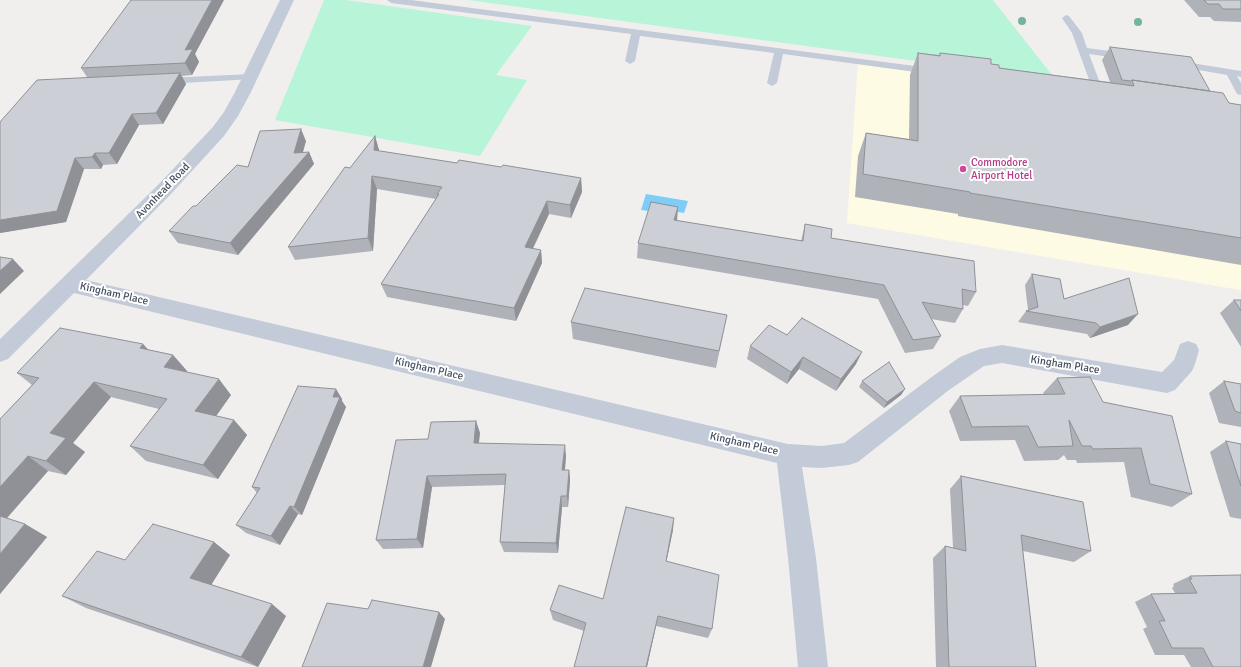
<!DOCTYPE html>
<html>
<head>
<meta charset="utf-8">
<style>
  body { margin:0 }
  canvas { display:block; background:#f1efee }
</style>
</head>
<body>
<canvas width="1241" height="667"></canvas>
<script>
const ctx = document.querySelector('canvas').getContext('2d');
ctx.lineJoin = 'round';
function fillPath(path, color) { ctx.fillStyle = color; ctx.fill(path, 'evenodd'); }
const toPath = rows => new Path2D(rows.map(r => 'M' + r).join(''));
function strokePath(path, color, width, dash) { ctx.strokeStyle = color; ctx.lineWidth = width; ctx.lineCap = dash ? 'butt' : 'round'; ctx.setLineDash(dash || []); ctx.stroke(path); }
function label(font, color, halo, rows, align = 'center') {
  ctx.font = font + ' Signika,sans-serif'; ctx.lineWidth = 4; ctx.setLineDash([]); ctx.textBaseline = 'middle'; ctx.strokeStyle = halo; ctx.fillStyle = color; for (const [text, x, y, turn = 0] of rows) {
    ctx.save(); ctx.translate(x, y); ctx.rotate((+turn || 0) * Math.PI / 180); ctx.textAlign = isNaN(turn) ? turn : align; if (halo) ctx.strokeText(text, 0, 0); ctx.fillText(text, 0, 0); ctx.restore();
  }
}
const commercial = toPath([
  [858,63,1241,121,1241,290,847,223]
]);
const green = toPath([
  [324,0,346,0,532,26,496,75,527,80,480,156,275,120],
  [468,0,993,0,1056,80]
]);
const water = toPath([
  [646,194,688,201,684,213,653,208,648,211,641,210]
]);
const lane = toPath([
  [387,0,411,0,930,68,935,71,930,74,783,54,777,83,772,86,767,83,774,53,640,36,635,61,630,64,625,61,631,34,391,3,387,0],
  [1066,15,1069,16,1082,33,1087,48,1125,53,1130,56,1125,59,1089,54,1105,96,1104,98,1096,98,1095,96,1072,33,1062,18,1066,15],
  [1179,61,1241,71,1241,77,1237,76,1241,83,1241,95,1237,94,1227,75,1176,66,1174,64,1179,61],
  [250,74,253,75,255,77,253,79,166,84,161,81,166,78,250,74]
]);
const street = toPath([
  [280,0,294,0,251,92,238,116,224,136,170,195,86,280,788,444,822,446,844,443,933,376,960,357,980,349,1002,345,1162,372,1174,360,1180,344,1188,341,1196,344,1199,350,1195,364,1192,371,1175,390,1167,393,1002,363,984,366,949,390,858,462,849,465,822,468,802,467,816,558,828,667,798,667,788,558,777,463,74,293,8,359,0,362,0,339,156,187,212,128,224,112,235,92,280,0]
]);
const trees = [
  [1022,21],
  [1138,22]
];
const wall = toPath([
  [1184,0,1241,0,1241,22,1214,21,1210,17,1199,17],
  [1110,47,1210,91,1229,103,1241,105,1241,265,958,216,958,214,855,197,858,156,866,133,909,139,910,75,918,53,939,55,940,53,991,64,999,68,1110,82,1102,60],
  [195,54,199,62,192,75,182,76,186,84,163,124,139,125,117,164,103,165,101,169,84,169,66,222,0,233,0,122,87,77,81,68],
  [375,136,379,151,457,163,501,167,581,178,582,192,571,218,549,214,533,249,541,250,542,263,516,321,387,297,381,284,436,199,377,189,373,251,295,260,288,247,350,168],
  [306,141,303,152,309,152,314,164,238,255,178,243,169,231,196,206,248,167],
  [677,221,801,241,805,224,831,238,976,292,968,306,963,305,963,309,955,323,931,319,941,336,933,349,905,353,878,299,637,258,638,243],
  [1032,274,1064,299,1128,325,1090,338,1087,334,1018,322,1026,311,1028,310,1025,285],
  [1234,300,1241,300,1241,347,1220,313],
  [727,315,716,368,573,339,571,322],
  [787,335,856,364,836,391,799,369,787,384,747,359,750,346],
  [143,344,148,350,173,355,187,371,186,372,231,395,216,416,234,420,247,435,218,479,146,461,130,446,159,409,111,397,73,443,85,452,66,475,48,471,7,518,25,524,47,537,0,594,0,419,32,385,17,373],
  [1057,378,1103,402,1192,494,1172,507,1131,497,1124,462,1077,463,1076,460,1067,460,1064,455,1058,460,1024,461,1015,440,960,441,949,411,960,396,1044,395,1043,393],
  [862,381,905,389,901,395,884,408,859,387],
  [1224,381,1241,384,1241,427,1219,423,1209,393],
  [336,389,342,399,342,401,346,407,302,515,298,514,280,545,246,533,236,525,257,493,252,487],
  [476,421,480,433,479,443,566,456,565,470,569,470,570,480,568,507,562,507,558,553,504,552,500,542,505,485,432,487,423,548,383,549,376,540,428,439],
  [1226,441,1241,444,1241,519,1230,517,1210,452],
  [961,476,1091,551,1074,562,1023,551,1036,667,936,667,933,558,945,546,953,548,950,489],
  [673,530,666,562,712,629,708,638,656,626,647,667,574,667,584,631,553,620,550,610,603,599],
  [214,542,230,555,211,584,286,616,258,667,86,608,62,596,125,560],
  [1190,576,1241,667,1191,667,1184,655,1155,655,1143,629,1147,627,1135,602,1151,594,1175,593,1172,588,1174,586,1173,584]
]);
const shadedWall = toPath([
  [212,0,224,0,195,54,199,62,192,75,185,63,185,50],
  [180,73,186,84,163,124,156,113],
  [132,114,139,125,117,164,109,153],
  [301,129,306,141,300,162,309,152,314,164,238,255,230,243,294,153],
  [375,136,379,150,378,164,374,150],
  [95,153,103,165,101,169,92,157],
  [75,158,84,169,66,222,0,233,0,220],
  [372,176,377,189,373,251,368,238],
  [581,178,582,192,571,218,570,205],
  [547,201,549,214,527,260,525,247],
  [678,207,677,221,674,220],
  [541,250,542,263,516,321,514,308],
  [13,259,24,271,0,294,0,271],
  [1138,314,1128,325,1090,338,1100,327],
  [143,344,158,360,140,348],
  [862,352,856,364,836,391,841,379],
  [173,355,187,371,178,382,164,367],
  [803,357,799,369,787,384,791,372],
  [219,379,231,395,209,426,195,411],
  [94,382,111,397,73,443,85,452,66,475,46,461,50,433],
  [336,389,342,399,342,401,346,407,302,515,294,507],
  [905,389,901,395,884,408,887,402],
  [234,420,247,435,218,479,203,465],
  [476,421,480,433,477,454,474,443],
  [565,445,566,456,564,480,562,470],
  [28,456,48,471,6,519,0,520,0,487],
  [569,470,570,480,568,507,567,496],
  [427,476,432,487,423,548,417,539],
  [561,496,562,507,558,553,556,543],
  [290,506,298,514,280,545,271,536],
  [674,518,673,530,664,573,666,561],
  [25,524,47,537,0,594,0,554],
  [214,542,230,555,208,590,190,578],
  [272,604,286,616,258,667,241,657],
  [439,612,445,619,431,667,423,667],
  [658,616,656,626,647,667,646,667]
]);
const building = toPath([
  [131,0,212,0,185,50,193,49,185,63,81,68,131,0],
  [1204,0,1241,0,1241,9,1223,9,1219,4,1208,4,1204,0],
  [1110,47,1191,57,1210,91,1132,80,1131,81,1122,80,1110,47],
  [918,53,940,56,940,53,991,59,991,64,999,65,999,68,1134,86,1132,80,1223,93,1229,103,1241,105,1241,238,970,193,970,192,863,174,866,133,918,141,918,53],
  [180,73,156,113,132,114,109,153,95,153,92,157,75,158,57,211,0,220,0,122,37,80,180,73],
  [301,129,294,153,309,152,230,243,169,231,193,206,196,206,237,165,248,167,260,131,301,129],
  [375,136,374,150,457,163,459,160,501,167,503,165,581,178,570,205,547,201,525,247,541,250,514,308,381,284,439,194,437,194,442,187,372,176,368,238,288,247,345,167,350,168,375,136],
  [651,202,678,207,674,220,803,241,805,224,832,229,831,238,974,261,976,292,962,289,963,309,922,302,941,336,913,340,884,285,638,243,651,202],
  [0,257,13,259,0,271,0,257],
  [1032,274,1060,279,1064,299,1129,278,1138,314,1100,327,1096,323,1026,311,1038,307,1032,274],
  [585,288,727,315,719,351,571,322,585,288],
  [1234,300,1241,300,1241,311,1234,300],
  [802,318,862,352,841,379,803,357,791,372,750,346,769,325,787,335,802,318],
  [60,328,143,344,140,348,173,355,164,367,219,379,195,411,234,420,203,465,130,446,167,399,94,382,50,433,66,438,46,461,28,456,0,487,0,419,39,378,17,373,60,328],
  [889,362,905,389,887,402,862,381,889,362],
  [1090,377,1103,402,1172,416,1192,494,1150,484,1141,448,1093,449,1091,446,1082,446,1069,420,1073,446,1038,447,1028,426,972,427,960,396,1065,394,1057,378,1090,377],
  [1224,381,1241,384,1241,413,1235,411,1224,381],
  [298,386,336,389,333,397,340,397,294,507,290,506,271,536,236,525,260,488,252,487,298,386],
  [476,421,474,443,565,445,562,470,569,470,567,496,561,496,556,543,500,542,506,474,427,476,417,539,376,540,396,440,428,439,431,422,476,421],
  [1226,441,1241,444,1241,486,1226,441],
  [961,476,1083,502,1091,551,1021,535,1036,667,949,667,945,546,966,551,961,476],
  [626,507,674,518,666,561,719,575,712,629,658,616,646,667,574,667,586,623,550,610,559,585,603,599,626,507],
  [0,516,25,524,0,554,0,516],
  [153,524,214,542,190,578,272,604,241,657,62,596,97,551,125,560,153,524],
  [1241,575,1241,667,1213,667,1203,648,1172,648,1159,621,1165,621,1151,594,1197,593,1189,579,1192,579,1190,576,1241,575],
  [372,600,439,612,423,667,302,667,327,603,368,609,372,600]
]);
const markers = [
  [963,169,4,"#d1479c"]
];
const hotelNames = [
  ["Commodore",971,163],
  ["Airport Hotel",971,176]
];
const streetNames = [
  ["Avonhead Road",163,191,-46],
  ["Kingham Place",114,294,13],
  ["Kingham Place",1065,365,9],
  ["Kingham Place",429,369,13],
  ["Kingham Place",744,444,13]
];
fillPath(commercial, '#fefbe5');
fillPath(green, '#b7f4d8');
fillPath(water, '#7fccf6');
fillPath(lane, '#c3cbd8');
fillPath(street, '#c3cbd8');
ctx.fillStyle = '#73b49c';
for (const [x, y] of trees) { ctx.beginPath(); ctx.arc(x, y, 4, 0, 2 * Math.PI); ctx.fill(); }
fillPath(wall, '#b0b2b9');
fillPath(shadedWall, '#909196');
fillPath(building, '#cdcfd7');
strokePath(building, '#909196', 1);
for (const [x, y, r, color] of markers) { const dot = new Path2D(); dot.arc(x, y, r, 0, 2 * Math.PI); ctx.fillStyle = color; ctx.fill(dot); strokePath(dot, '#fff', 1.5); }
label('11px', '#b23c85', '#fff', hotelNames, 'left');
label('11px', '#444e5e', '#fff', streetNames);
</script>
</body>
</html>
